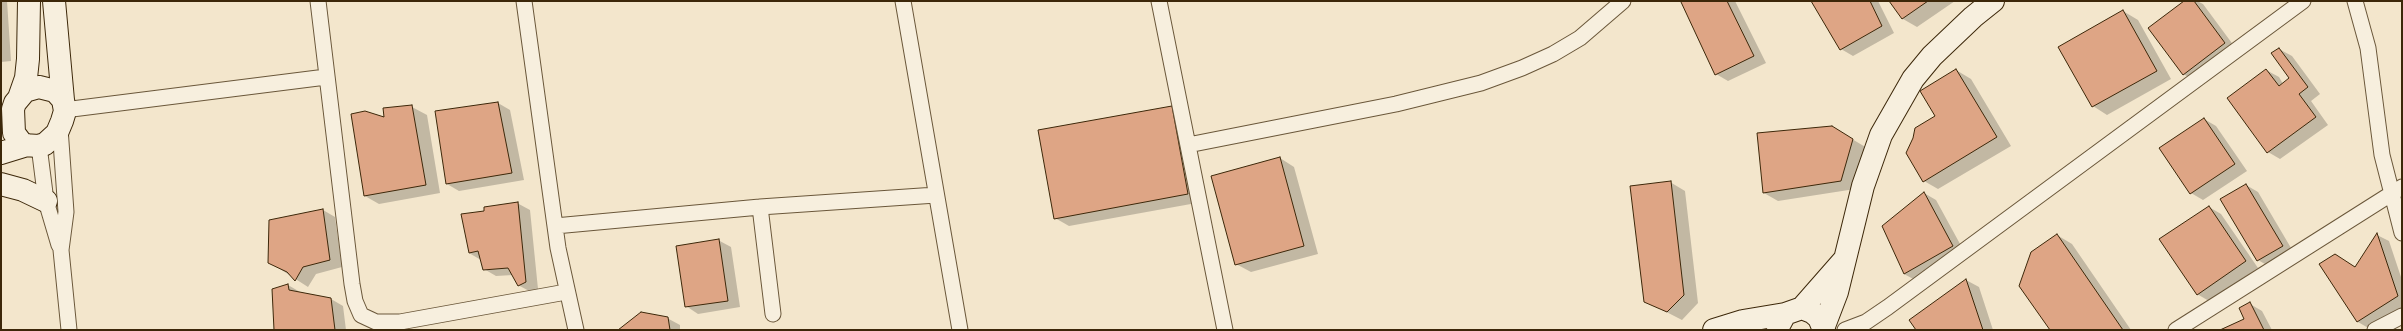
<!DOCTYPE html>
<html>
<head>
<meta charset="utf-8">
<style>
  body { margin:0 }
  #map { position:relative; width:2403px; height:331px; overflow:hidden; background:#f3e6cc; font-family:"Sorts Mill Goudy",serif }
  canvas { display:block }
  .frame { position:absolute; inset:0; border:2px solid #3c2709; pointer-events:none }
</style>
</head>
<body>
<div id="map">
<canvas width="2403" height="331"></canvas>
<div class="frame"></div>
</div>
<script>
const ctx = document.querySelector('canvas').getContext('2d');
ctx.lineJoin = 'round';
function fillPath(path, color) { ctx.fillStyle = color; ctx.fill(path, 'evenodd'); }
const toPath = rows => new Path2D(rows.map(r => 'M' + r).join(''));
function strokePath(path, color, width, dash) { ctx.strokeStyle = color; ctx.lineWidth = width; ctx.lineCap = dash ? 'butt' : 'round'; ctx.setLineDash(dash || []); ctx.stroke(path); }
const shadow = toPath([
  [1,1,7,1,11,61,1,62],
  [1685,1,1735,1,1766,63,1728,81,1716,74],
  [1813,1,1878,1,1894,33,1853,56,1841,49],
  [1890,1,1955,1,1917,27,1903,19],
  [2186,1,2197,1,2203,4,2237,50,2196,81,2183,74],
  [2123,11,2138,20,2171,79,2107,115,2093,106],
  [2279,49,2292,56,2320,94,2311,101,2328,125,2280,159,2268,152,2266,70,2279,77,2283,84,2291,78],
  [1956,70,1971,79,2011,146,1938,189,1924,181],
  [498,103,510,110,524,180,459,191,447,184],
  [412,107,427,115,440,193,379,204,365,196,385,118],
  [1172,107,1186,115,1202,202,1069,226,1055,218],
  [2204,119,2216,126,2247,171,2203,200,2191,193,2160,149],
  [1847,136,1867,148,1855,189,1778,201,1764,193],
  [1280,158,1294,167,1318,254,1251,272,1236,264],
  [1670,182,1685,191,1698,303,1682,320,1645,301],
  [2246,185,2258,192,2294,253,2270,267,2258,260],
  [1924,193,1936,200,1965,253,1917,281,1904,274],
  [517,203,530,210,538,289,531,292,518,285,513,275,496,276,484,269,481,260,469,253],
  [2209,207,2221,214,2258,268,2209,301,2197,294],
  [323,210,335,217,342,267,316,274,308,287,269,262],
  [2057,235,2072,244,2131,330,2051,330],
  [2377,235,2389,241,2402,280,2402,308,2370,329,2358,322,2347,262,2356,268],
  [718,240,731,247,740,307,698,314,686,306],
  [1966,280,1979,287,1993,330,1917,330,1910,321],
  [288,285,300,292,331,299,343,306,346,330,275,330],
  [2250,304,2262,311,2272,330,2219,330,2245,319],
  [667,318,680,325,680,330,620,330]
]);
const building = toPath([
  [1682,1,1727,1,1754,56,1715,75,1681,2,1682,1],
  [1811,1,1870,1,1882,26,1840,50,1811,1],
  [1889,1,1928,1,1902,19,1889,1],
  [2184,1,2194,1,2225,43,2183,75,2148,28,2184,1],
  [2123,10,2157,71,2092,107,2058,47,2123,10],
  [2279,48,2308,87,2299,94,2316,117,2267,153,2227,98,2266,69,2279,86,2289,78,2271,53,2279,48],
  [1956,69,1997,137,1923,182,1906,153,1913,138,1915,128,1935,116,1920,91,1956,69],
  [498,102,512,173,446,184,435,111,498,102],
  [412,105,426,185,364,196,351,114,365,111,384,117,383,108,412,105],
  [1172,106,1188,194,1054,219,1038,130,1172,106],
  [2204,118,2235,164,2190,194,2159,148,2204,118],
  [1832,126,1853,139,1841,181,1763,193,1757,133,1832,126],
  [1280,157,1304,246,1235,265,1211,176,1280,157],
  [1671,181,1684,295,1667,312,1644,302,1630,186,1671,181],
  [2246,184,2283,246,2257,261,2220,199,2246,184],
  [1924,192,1953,246,1904,274,1882,226,1924,192],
  [518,202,526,282,518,286,508,268,483,270,478,251,469,253,461,214,484,211,484,207,518,202],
  [2209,206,2246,261,2197,295,2159,239,2209,206],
  [323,209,330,260,303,267,295,281,287,272,268,263,269,220,323,209],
  [2377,233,2398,296,2357,322,2319,264,2335,254,2355,267,2377,233],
  [2057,234,2123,330,2050,330,2019,286,2031,252,2057,234],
  [719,239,728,301,685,307,676,246,719,239],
  [1966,279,1983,330,1916,330,1909,320,1966,279],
  [288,284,289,290,331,298,335,330,274,330,272,289,288,284],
  [2250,302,2264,330,2220,330,2244,319,2239,308,2250,302],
  [641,312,668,317,670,330,618,330,641,312]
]);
const street = toPath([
  [318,1,352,284,355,301,361,315,376,322,400,322,566,292],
  [524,1,558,248,576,330],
  [903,1,960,330],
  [1159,1,1225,330],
  [2355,1,2368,48,2382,155,2402,233],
  [64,110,326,77],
  [60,128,66,212,61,250,69,330],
  [1188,145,1396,104,1481,83,1522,68,1553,54,1580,38,1623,1],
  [39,146,46,201,59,245],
  [760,207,773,314],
  [555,226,760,207,936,195],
  [1845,330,1866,322,1888,307,2303,1],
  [2176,330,2402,187],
  [2375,330,2402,316]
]);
const secondary = toPath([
  [54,1,63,100],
  [39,87,55,91,63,100,65,111,62,121,57,133,45,144,39,146,23,145,14,133,13,109,15,103,25,91,39,87],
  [19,98,26,78,28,59,29,1],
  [1,153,27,145],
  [1,184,23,190,46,201],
  [1802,308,1845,259],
  [1824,326,1837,292,1863,186,1881,135,1913,79,1932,56,1973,17,1993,1],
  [1778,327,1785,314,1802,308,1812,312,1819,318,1824,330],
  [1714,330,1743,321,1785,314]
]);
fillPath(shadow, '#0003');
fillPath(building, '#dea585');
strokePath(building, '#3c2709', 1);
strokePath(street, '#6a573a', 17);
strokePath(secondary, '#3c2709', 24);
strokePath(street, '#f7efde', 15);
strokePath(secondary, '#f7efde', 22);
</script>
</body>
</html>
